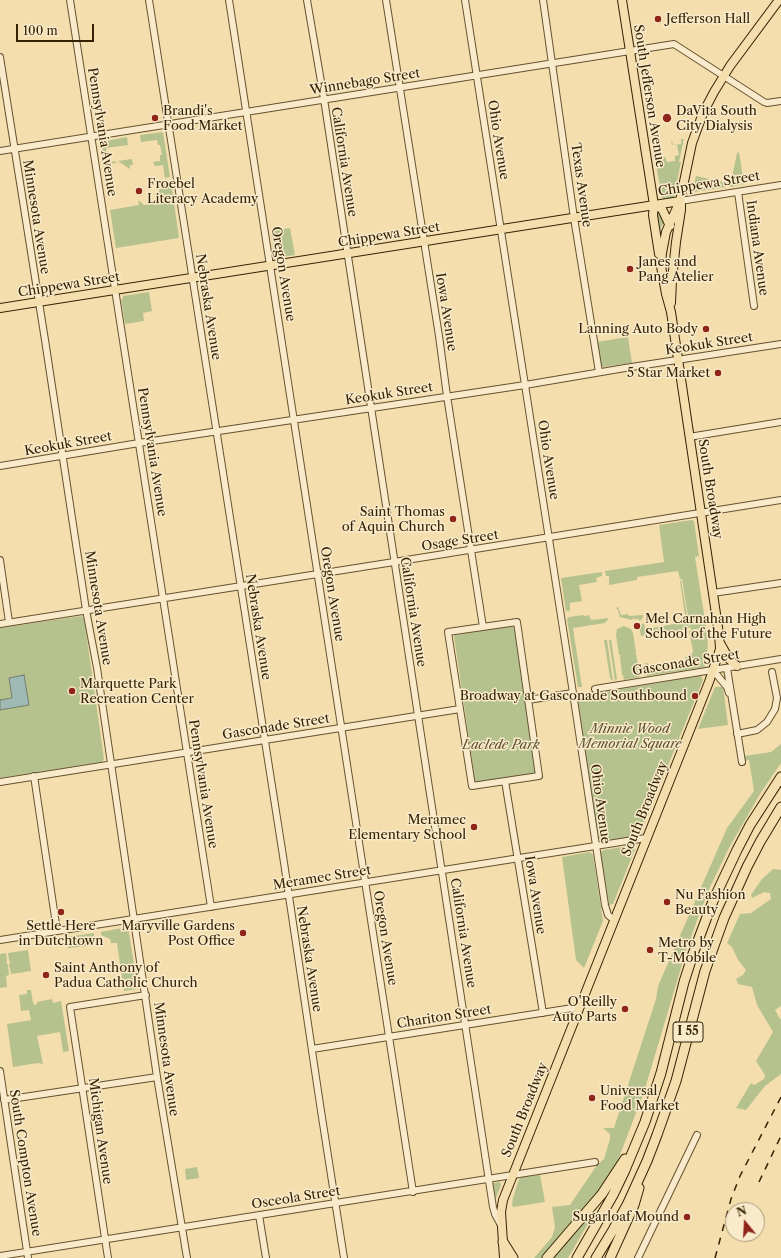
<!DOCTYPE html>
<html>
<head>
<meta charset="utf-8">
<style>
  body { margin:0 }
  #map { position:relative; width:781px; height:1258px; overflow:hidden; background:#f4dead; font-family:"Libre Caslon Text",serif }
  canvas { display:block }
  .north { position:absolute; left:725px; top:1202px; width:40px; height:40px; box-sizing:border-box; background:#f8eaca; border:1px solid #aa9a7b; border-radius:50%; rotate:342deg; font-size:11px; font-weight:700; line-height:16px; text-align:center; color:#352205 }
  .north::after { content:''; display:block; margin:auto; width:14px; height:18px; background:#8f2418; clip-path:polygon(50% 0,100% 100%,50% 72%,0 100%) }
  .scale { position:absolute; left:16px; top:24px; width:78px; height:18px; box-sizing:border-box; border:2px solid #352205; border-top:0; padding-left:5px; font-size:12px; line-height:14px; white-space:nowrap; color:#352205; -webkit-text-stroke:3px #f8eaca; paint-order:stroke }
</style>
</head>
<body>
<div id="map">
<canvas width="781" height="1258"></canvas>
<div class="north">N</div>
<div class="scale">100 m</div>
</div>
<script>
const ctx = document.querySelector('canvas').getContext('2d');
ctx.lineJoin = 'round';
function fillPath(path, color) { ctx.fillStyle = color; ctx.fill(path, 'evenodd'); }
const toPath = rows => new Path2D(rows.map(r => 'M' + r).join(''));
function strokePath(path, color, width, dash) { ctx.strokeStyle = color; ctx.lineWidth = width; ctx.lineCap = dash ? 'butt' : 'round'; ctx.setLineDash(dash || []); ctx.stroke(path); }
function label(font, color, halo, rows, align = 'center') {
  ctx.font = font + ' "Libre Caslon Text",serif'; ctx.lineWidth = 3; ctx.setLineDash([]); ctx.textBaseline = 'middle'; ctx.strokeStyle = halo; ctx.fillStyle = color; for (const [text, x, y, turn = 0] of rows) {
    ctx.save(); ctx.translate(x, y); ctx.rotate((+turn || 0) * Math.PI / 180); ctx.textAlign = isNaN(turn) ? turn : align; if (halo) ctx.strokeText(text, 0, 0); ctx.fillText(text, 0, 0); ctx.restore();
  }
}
const green = toPath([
  [163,132,170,177,165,178,163,165,155,166,153,162,160,161,160,155,162,155,160,145,158,145,157,140,141,142,140,135],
  [127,137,128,145,106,148,108,160,111,162,115,161,116,164,114,163,104,165,107,184,106,184,100,142],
  [681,139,684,139,679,162,681,162,674,196,673,198,663,199,662,197,656,165,659,165,658,158,665,157,667,162,675,161,675,156,679,155,677,145,672,145,671,140,672,141,673,145,681,144],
  [739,152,744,184,730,187,737,153],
  [132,159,133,165,130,165,130,169,118,161],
  [134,174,138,200,144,205,155,203,160,197,158,184,171,181,179,238,116,248,110,210,139,205],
  [696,176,727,183,726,187,694,192,693,190],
  [658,209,664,221,659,232,655,210],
  [290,228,295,255,275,258,271,231],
  [149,292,152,311,143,313,144,321,125,324,121,299,123,299,123,296],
  [628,337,632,363,603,367,601,365,597,342],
  [692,520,694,521,699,556,695,557,706,627,692,630,690,628,682,579,680,579,678,571,637,577,637,580,609,585,609,576,606,576,605,571,664,562,659,525],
  [602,572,602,576,596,578,597,582,579,585,582,601,570,603,570,610,568,612,567,610,566,612,561,578],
  [681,580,689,627,688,629,641,636,639,626,644,623,645,629,686,622,680,581],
  [618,607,621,615,628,614,629,616,643,615,643,617,640,621,637,618,636,620,633,618,632,620,620,617,618,610,616,608],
  [583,615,585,616,589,615,591,620,609,618,605,623,573,628,582,687,578,687,567,619,569,617],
  [81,616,84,618,104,759,102,762,0,778,0,628],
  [511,626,515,629,536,771,534,774,477,783,475,781,454,636,456,635],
  [624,626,631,629,633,633,636,652,634,653,636,653,639,673,638,674,640,676,639,677,624,680,623,677,624,676,622,675,620,656,621,655,619,655,616,635,617,629],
  [704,629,706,629,708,645,705,667,647,676,645,664,646,663,648,663,649,667,686,661,685,657,691,655,693,651,689,631],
  [611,639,617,679,615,681,609,641],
  [604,640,607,640,613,681,610,678],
  [697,676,701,676,703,680,640,834,635,836,602,841,598,837,576,697],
  [715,687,723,687,728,725,698,729],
  [781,744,781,763,760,794,729,848,710,887,699,915,686,951,644,1092,615,1168,607,1183,543,1258,534,1258,552,1237,555,1227,552,1207,570,1205,597,1165,604,1159,610,1139,610,1134,603,1128,614,1128,656,999,658,986,727,828,754,791,749,760,744,761,744,756,771,752],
  [634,845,635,849,613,904,609,905,600,852,604,850],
  [590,852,593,855,603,921,584,968,576,960,562,857],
  [773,869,781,870,781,1006,775,1010,780,1019,781,1019,781,1074,765,1086,746,1110,736,1108,751,1083,754,1085,764,1079,765,1075,756,1061,773,1032,757,1005,752,987,738,984,736,979,743,975,746,970,738,960,732,947,727,943,740,914,751,913,771,899,770,893,764,892,752,898,751,895,762,879],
  [128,927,138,989,124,991,117,943,111,943,110,939,101,935,101,932],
  [94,933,94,936,87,943,86,946,70,948,68,948,66,937],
  [28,950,31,971,11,974,9,965,10,962,9,960,8,953],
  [6,953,7,961,6,962,8,965,9,975,6,976,7,987,0,988,0,954],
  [27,990,31,990,33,1003,35,1005,37,1004,37,1002,52,999,53,1003,61,1001,69,1051,63,1052,60,1032,37,1036,43,1064,38,1063,13,1067,7,1024,31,1020,29,1010,21,1011,19,995,27,994],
  [197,1167,199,1178,186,1180,185,1169],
  [540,1175,545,1202,513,1207,512,1205,513,1198,519,1179,522,1177],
  [500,1182,501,1185,495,1200,493,1183],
  [604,1196,568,1258,551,1258]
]);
const water = toPath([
  [24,675,29,705,0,710,0,700,12,698,9,678,24,675]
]);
const minor = toPath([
  [70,0,211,907],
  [149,0,283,856,321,1111,344,1258],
  [229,0,413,1192],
  [307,0,324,99,493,1207,495,1214,502,1227],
  [386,0,439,336,447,396,483,627],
  [465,0,573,693,605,905,608,915,614,920],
  [543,0,574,218,599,372],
  [0,57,45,340,86,610,97,668,157,1077,187,1258],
  [0,151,674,44,764,102,767,103,781,101],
  [738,192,754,306],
  [680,201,781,185],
  [689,437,781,422],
  [0,466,139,443,525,385,625,368,781,344],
  [0,560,9,622],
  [713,593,781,583],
  [517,622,539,776,472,786,448,632,517,622],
  [0,624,394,562,781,500],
  [727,668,742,762],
  [713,670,727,687,729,693],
  [595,689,781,659],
  [528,700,573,693],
  [737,734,757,730,767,722,775,709,777,698,772,672],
  [34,776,57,931],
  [505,781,543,1013],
  [0,782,460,709],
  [0,940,646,838],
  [312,1049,579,1007],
  [0,1071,28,1258],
  [4,1100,157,1077],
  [259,1215,266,1258],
  [0,1256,595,1162],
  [108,1258,70,1007,146,995],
  [638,1258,697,1135]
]);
const major = toPath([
  [622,0,654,205,653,215,659,254],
  [654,205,662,209,670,226],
  [671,303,672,280,676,242,681,210,681,203],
  [0,308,680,201],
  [720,643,729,659,737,666],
  [504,1258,501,1212,503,1200,709,682,720,649,719,634,671,312,666,294,661,266,662,253,666,232,680,201,692,143,703,113,714,92,730,66,779,0]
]);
const highway = toPath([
  [503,1242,513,1258],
  [547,1258,602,1194,625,1159],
  [577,1258,613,1195,625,1170,645,1122,661,1073,684,982,693,954,713,901,737,850,750,825,781,777],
  [596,1258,613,1230,627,1205,647,1161,657,1135,676,1081,705,971,724,918,747,867,760,842,781,807],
  [610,1258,634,1205,639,1188]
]);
const rail = toPath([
  [759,1182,781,1136],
  [715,1258,731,1199,740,1176,781,1097]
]);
const markers = [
  [658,19,4,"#8f2418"],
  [155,118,4,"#8f2418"],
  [667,118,5,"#8f2418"],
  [139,191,4,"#8f2418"],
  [630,269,4,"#8f2418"],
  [706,329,4,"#8f2418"],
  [718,373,4,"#8f2418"],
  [453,519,4,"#8f2418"],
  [637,626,4,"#8f2418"],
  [72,691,4,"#8f2418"],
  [695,696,4,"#8f2418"],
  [474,827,4,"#8f2418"],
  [667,902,4,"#8f2418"],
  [61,912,4,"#8f2418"],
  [243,933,4,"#8f2418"],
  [650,950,4,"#8f2418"],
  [46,975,4,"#8f2418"],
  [625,1009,4,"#8f2418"],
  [592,1098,4,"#8f2418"],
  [687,1217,4,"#8f2418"]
];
const shields = [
  [688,1032,30]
];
const shieldNames = [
  ["I 55",688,1032]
];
const poiNames = [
  ["Jefferson Hall",666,19],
  ["Brandi's",163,111],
  ["Food Market",163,126],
  ["DaVita South",676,111],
  ["City Dialysis",676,126],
  ["Froebel",147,184],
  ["Literacy Academy",147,199],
  ["Janes and",638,262],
  ["Pang Atelier",638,277],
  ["Lanning Auto Body",698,329,"right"],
  ["5 Star Market",710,373,"right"],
  ["Saint Thomas",445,512,"right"],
  ["of Aquin Church",445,527,"right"],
  ["Mel Carnahan High",645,619],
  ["School of the Future",645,634],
  ["Marquette Park",80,684],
  ["Recreation Center",80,699],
  ["Broadway at Gasconade Southbound",687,696,"right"],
  ["Meramec",466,820,"right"],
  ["Elementary School",466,835,"right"],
  ["Nu Fashion",675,895],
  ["Beauty",675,910],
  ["Settle Here",61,926,"center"],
  ["in Dutchtown",61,941,"center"],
  ["Maryville Gardens",235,926,"right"],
  ["Post Office",235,941,"right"],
  ["Metro by",658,943],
  ["T-Mobile",658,958],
  ["Saint Anthony of",54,968],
  ["Padua Catholic Church",54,983],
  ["O'Reilly",617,1002,"right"],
  ["Auto Parts",617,1017,"right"],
  ["Universal",600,1091],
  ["Food Market",600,1106],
  ["Sugarloaf Mound",679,1217,"right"]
];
const streetNames = [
  ["Winnebago Street",365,82,-9],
  ["South Jefferson Avenue",649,96,81],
  ["Pennsylvania Avenue",102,132,81],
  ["Ohio Avenue",498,140,81],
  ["California Avenue",344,162,81],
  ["Chippewa Street",709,184,-9],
  ["Texas Avenue",581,185,82],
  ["Minnesota Avenue",36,217,81],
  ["Chippewa Street",389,235,-9],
  ["Indiana Avenue",757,248,82],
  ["Oregon Avenue",283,274,81],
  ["Chippewa Street",69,285,-9],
  ["Nebraska Avenue",208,307,81],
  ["Iowa Avenue",446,312,81],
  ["Keokuk Street",709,344,-9],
  ["Keokuk Street",389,394,-9],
  ["Keokuk Street",68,444,-10],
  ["Pennsylvania Avenue",152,452,81],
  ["Ohio Avenue",548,460,81],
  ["South Broadway",710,489,81],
  ["Osage Street",460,541,-9],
  ["Oregon Avenue",332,594,81],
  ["Minnesota Avenue",98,608,81],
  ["California Avenue",413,612,81],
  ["Nebraska Avenue",258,627,81],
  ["Gasconade Street",686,663,-9],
  ["Gasconade Street",276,727,-9],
  ["Pennsylvania Avenue",203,784,81],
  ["Ohio Avenue",600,804,82],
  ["South Broadway",645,809,-68],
  ["Meramec Street",322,878,-9],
  ["Iowa Avenue",535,895,81],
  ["California Avenue",463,933,81],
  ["Oregon Avenue",385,938,81],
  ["Nebraska Avenue",309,959,81],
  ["Chariton Street",444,1017,-9],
  ["Minnesota Avenue",166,1059,82],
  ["South Broadway",525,1110,-68],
  ["Michigan Avenue",100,1131,82],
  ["South Compton Avenue",25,1163,81],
  ["Osceola Street",296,1198,-9]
];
const parkNames = [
  ["Minnie Wood",630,729],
  ["Memorial Square",630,744],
  ["Laclede Park",501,745]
];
fillPath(green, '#b6c28e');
fillPath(water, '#9fbab4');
strokePath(water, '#757d6e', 1);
strokePath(minor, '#65512f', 8);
strokePath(major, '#352205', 10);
strokePath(highway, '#352205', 11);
strokePath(minor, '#f8eaca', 6);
strokePath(major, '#f4dead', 8);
strokePath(highway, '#f4dead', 9);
strokePath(rail, '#352205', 1.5, [7, 7]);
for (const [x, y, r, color] of markers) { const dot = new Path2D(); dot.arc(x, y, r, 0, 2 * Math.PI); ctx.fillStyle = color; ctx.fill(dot); strokePath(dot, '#f8eaca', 1.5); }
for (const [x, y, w] of shields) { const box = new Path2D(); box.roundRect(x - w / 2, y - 10, w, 20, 3); ctx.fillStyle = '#f8eaca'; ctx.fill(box); strokePath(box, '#352205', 1); }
label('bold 12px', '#352205', null, shieldNames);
label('13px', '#352205', '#f8eaca', poiNames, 'left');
label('13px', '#352205', '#f8eaca', streetNames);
label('italic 13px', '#5c522e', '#f8eaca', parkNames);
</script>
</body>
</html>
